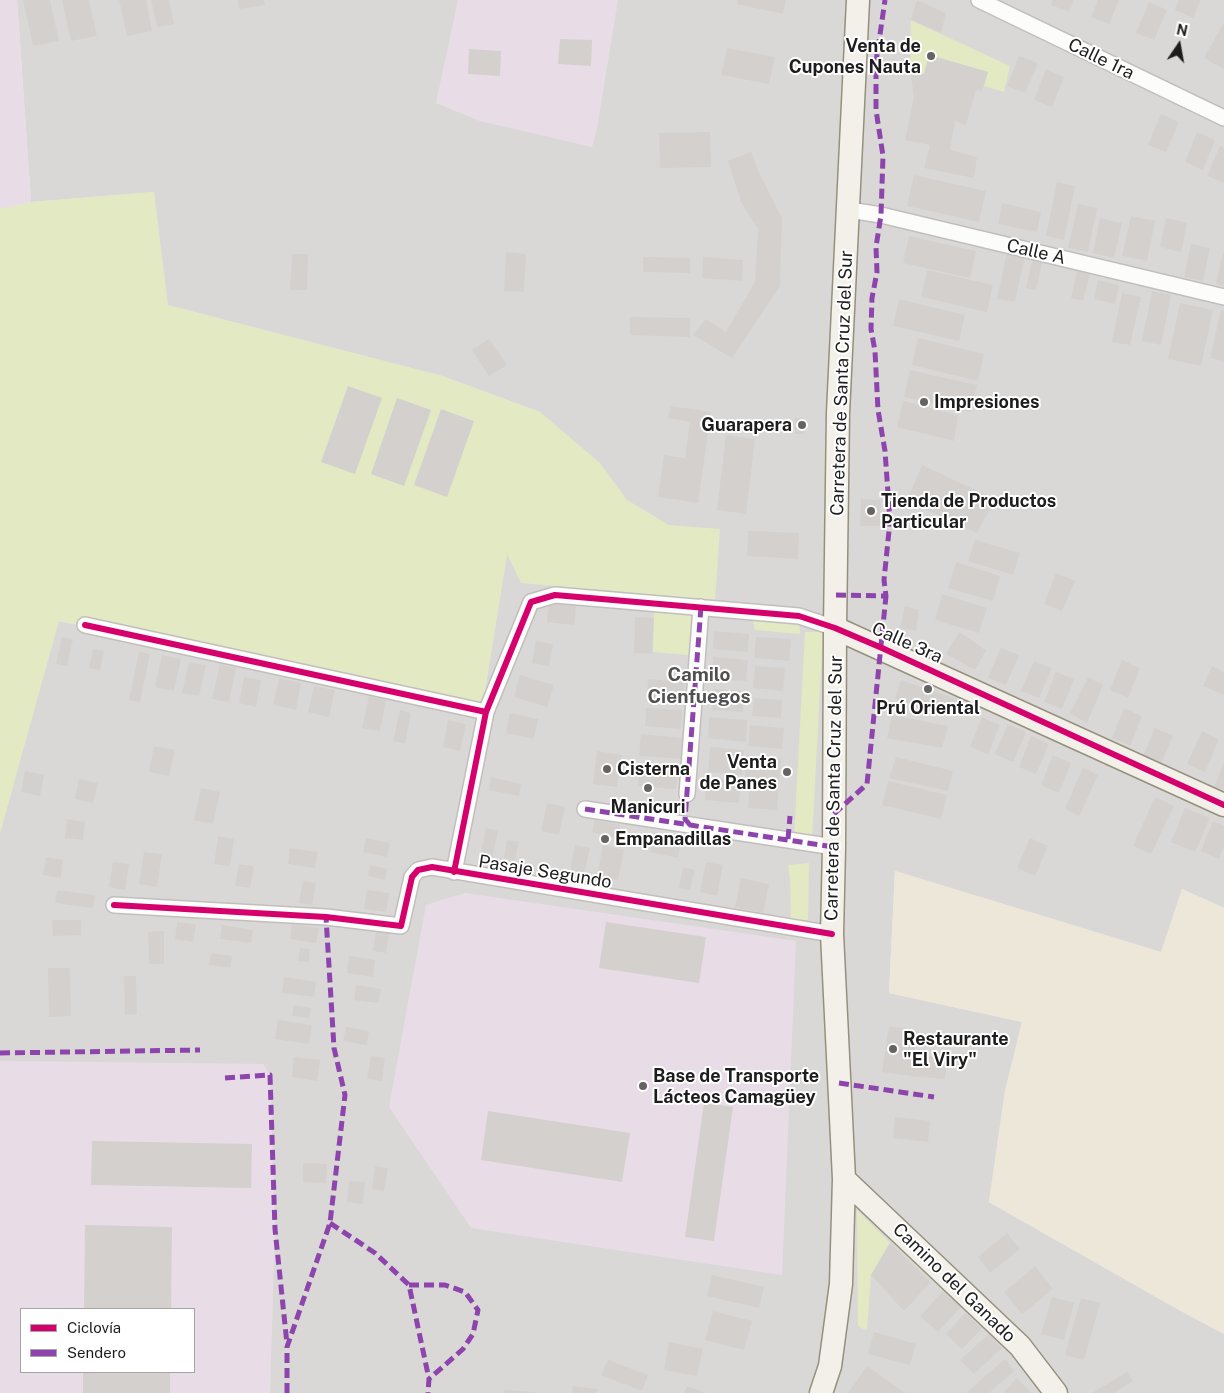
<!DOCTYPE html>
<html>
<head>
<meta charset="utf-8">
<style>
  body { margin:0 }
  #map { position:relative; width:1224px; height:1393px; overflow:hidden; background:#ebe8e5; font-family:"Public Sans",sans-serif }
  canvas { display:block }
  .legend { position:absolute; left:20px; top:1308px; width:175px; height:65px; box-sizing:border-box; background:#fff; border:1px solid #a5a5a5; margin:0; padding:6px 9px; list-style:none; font-size:15px; color:#1d1d1d }
  .legend li { display:flex; align-items:center; gap:10px; height:25px }
  .legend b { width:25px; border:1px solid #a5a5a5 }
  .north { position:absolute; left:1154px; top:20px; width:50px; height:50px; -webkit-text-stroke:4px #fff; paint-order:stroke; rotate:12deg; font-size:14px; font-weight:700; line-height:20px; text-align:center; color:#1d1d1d }
  .north::after { content:''; display:block; margin:auto; width:18px; height:22px; background:#1d1d1d; clip-path:polygon(50% 0,100% 100%,50% 72%,0 100%) }
</style>
</head>
<body>
<div id="map">
<canvas width="1224" height="1393"></canvas>
<ul class="legend">
<li><b style="height:6px;background:#d6006c"></b>Ciclovía</li>
<li><b style="height:6px;background:#8e44ad"></b>Sendero</li>
</ul>
<div class="north">N</div>
</div>
<script>
const ctx = document.querySelector('canvas').getContext('2d');
ctx.lineJoin = 'round';
function fillPath(path, color) { ctx.fillStyle = color; ctx.fill(path, 'evenodd'); }
const toPath = rows => new Path2D(rows.map(r => 'M' + r).join(''));
function strokePath(path, color, width, dash) { ctx.strokeStyle = color; ctx.lineWidth = width; ctx.lineCap = dash ? 'butt' : 'round'; ctx.setLineDash(dash || []); ctx.stroke(path); }
function label(font, color, halo, rows, align = 'center') {
  ctx.font = font + ' "Public Sans",sans-serif'; ctx.lineWidth = 4; ctx.setLineDash([]); ctx.textBaseline = 'middle'; ctx.strokeStyle = halo; ctx.fillStyle = color; for (const [text, x, y, turn = 0] of rows) {
    ctx.save(); ctx.translate(x, y); ctx.rotate((+turn || 0) * Math.PI / 180); ctx.textAlign = isNaN(turn) ? turn : align; if (halo) ctx.strokeText(text, 0, 0); ctx.fillText(text, 0, 0); ctx.restore();
  }
}
const residential = toPath([
  [17,0,1224,0,1224,908,1182,889,1161,952,895,871,889,993,1022,1022,1005,1091,989,1202,1179,1310,1224,1334,1224,1393,0,1393,0,833,58,621,483,703,507,553,540,412,442,376,167,305,154,192,31,202],
  [21,1309,194,1309,194,1372,21,1372]
]);
const industrial = toPath([
  [0,0,17,0,31,202,0,209],
  [458,0,618,0,597,128,592,147,480,121,436,103],
  [465,893,796,941,782,1275,471,1228,389,1107,426,905],
  [0,1061,263,1064,270,1075,275,1229,270,1393,0,1393],
  [21,1309,194,1309,194,1372,21,1372]
]);
const farmland = toPath([
  [895,871,1161,952,1182,889,1224,908,1224,1334,1179,1310,989,1202,1005,1091,1022,1022,889,993]
]);
const grass = toPath([
  [911,20,1010,66,1004,92,984,86,988,72,930,55,924,74,910,70],
  [154,192,168,305,442,376,540,412,600,463,627,500,669,525,720,529,715,600,521,583,507,554,483,703,59,621,0,833,0,209,31,202],
  [654,603,701,607,698,656,653,652],
  [751,612,799,616,800,634,755,630],
  [805,632,823,632,812,841,794,837],
  [809,863,808,920,791,921,790,879,788,865],
  [857,1210,890,1243,871,1275,867,1330,861,1328,858,1325]
]);
const building = toPath([
  [23,0,50,0,59,41,33,46],
  [62,0,89,0,97,36,71,41],
  [119,0,146,0,152,31,127,36],
  [151,0,169,0,174,24,157,27],
  [238,0,264,0,265,5,239,9],
  [738,0,786,0,783,14,737,4],
  [917,0,946,13,941,33,911,20],
  [1053,0,1074,0,1069,12,1051,5],
  [1098,0,1119,0,1109,24,1091,17],
  [1179,0,1201,0,1193,18,1175,10],
  [1149,2,1167,10,1154,40,1136,33],
  [1223,24,1224,24,1224,69,1204,58],
  [560,39,592,40,591,66,558,64],
  [727,48,775,57,769,84,721,75],
  [469,49,501,51,500,76,468,74],
  [929,55,988,72,982,91,976,90,966,125,955,121,950,150,977,157,974,178,924,168,930,145,905,140,914,96,910,70,924,74],
  [1019,56,1038,63,1025,93,1007,86],
  [1046,69,1064,77,1052,107,1034,100],
  [1161,114,1179,122,1166,152,1148,145],
  [710,132,711,167,660,168,659,133],
  [1197,132,1215,140,1203,170,1185,162],
  [1220,146,1224,148,1224,183,1207,176],
  [751,152,760,175,782,218,780,286,732,358,693,335,706,319,726,332,755,282,758,229,741,202,728,161],
  [914,175,986,191,979,222,907,206],
  [1057,182,1075,186,1064,240,1046,236],
  [1002,203,1041,212,1037,232,998,224],
  [1078,204,1097,208,1088,252,1068,248],
  [1131,216,1155,221,1147,261,1122,256],
  [1100,218,1122,223,1114,258,1093,253],
  [1166,218,1187,223,1181,252,1160,247],
  [909,236,976,251,970,278,903,263],
  [1191,244,1210,248,1203,281,1184,277],
  [506,252,526,254,524,292,504,291],
  [1007,252,1025,256,1015,302,997,299],
  [1223,253,1224,253,1224,286,1216,284],
  [292,254,308,254,307,290,290,290],
  [643,257,690,258,690,273,643,272],
  [703,257,743,260,742,281,702,278],
  [1032,261,1042,263,1036,290,1026,288],
  [927,270,993,285,987,312,921,297],
  [1077,271,1090,274,1083,301,1071,298],
  [1098,280,1119,285,1115,304,1094,299],
  [1152,291,1171,295,1161,345,1142,341],
  [1122,293,1141,297,1130,345,1112,342],
  [899,299,965,315,959,341,893,326],
  [1180,303,1213,310,1201,366,1168,359],
  [1221,310,1224,311,1224,361,1210,358],
  [630,317,690,318,690,337,630,335],
  [918,338,984,354,978,381,912,365],
  [489,339,507,365,489,376,472,350],
  [910,370,977,385,971,412,904,397],
  [348,386,382,398,355,474,321,462],
  [397,398,431,410,404,486,371,474],
  [903,401,958,415,954,441,897,427],
  [671,406,711,412,698,503,658,497,664,455,685,458,690,422,668,418],
  [441,409,474,421,447,497,414,485],
  [795,418,804,418,804,434,795,434],
  [726,435,755,439,746,514,717,510],
  [922,465,995,499,977,533,907,501],
  [861,499,881,500,880,526,860,526],
  [748,531,799,533,798,559,747,556],
  [975,540,1020,553,1013,575,968,561],
  [956,562,1000,576,993,601,948,588],
  [1056,573,1075,581,1062,611,1044,604],
  [942,594,987,608,979,633,935,620],
  [549,603,576,606,574,625,547,622],
  [905,606,919,610,916,631,900,628],
  [635,617,654,618,652,654,634,653],
  [714,631,749,634,748,652,713,649],
  [959,632,986,650,975,670,946,654],
  [62,637,73,639,67,666,56,664],
  [756,637,791,639,789,661,754,658],
  [536,641,553,644,549,666,532,663],
  [1001,648,1019,655,1006,685,988,678],
  [93,649,104,651,100,670,89,668],
  [139,651,150,654,140,702,129,700],
  [162,655,181,659,174,691,155,687],
  [713,657,748,660,746,681,712,679],
  [1122,660,1140,668,1128,698,1110,690],
  [1034,661,1052,668,1039,698,1021,691],
  [189,662,206,665,199,696,182,693],
  [220,664,236,668,229,702,212,699],
  [755,666,785,668,783,691,753,688],
  [1212,666,1224,672,1224,695,1203,686],
  [1056,672,1074,679,1062,709,1044,702],
  [520,675,554,685,547,707,514,697],
  [244,677,261,680,256,707,239,703],
  [1088,677,1103,685,1087,723,1070,713],
  [279,678,301,683,296,710,273,705],
  [648,679,685,682,683,701,647,698],
  [901,680,960,700,954,716,895,699],
  [314,686,335,690,329,717,308,712],
  [714,689,745,691,743,712,712,710],
  [369,696,386,700,380,731,362,728],
  [754,698,782,700,781,718,752,716],
  [646,708,682,710,681,729,645,726],
  [1124,708,1142,716,1130,746,1112,738],
  [400,710,411,713,405,744,393,741],
  [510,713,538,719,534,739,506,733],
  [892,715,948,726,942,748,887,738],
  [709,717,747,720,746,742,708,738],
  [982,717,1000,725,988,754,970,747],
  [448,720,466,724,460,751,443,747],
  [1008,724,1026,732,1013,762,995,754],
  [750,725,784,728,782,749,748,746],
  [1155,728,1173,736,1160,766,1142,758],
  [1202,731,1219,739,1205,772,1187,764],
  [641,734,684,738,683,759,639,756],
  [1031,736,1049,744,1036,774,1019,767],
  [154,746,175,750,169,776,149,772],
  [710,747,744,750,742,775,708,772],
  [597,751,622,755,617,787,593,784],
  [746,755,781,758,779,779,745,777],
  [1053,755,1071,763,1059,793,1041,785],
  [896,757,953,771,948,791,889,778],
  [1224,763,1224,790,1214,787],
  [639,764,678,767,676,789,638,786],
  [1083,767,1098,775,1079,816,1065,809],
  [25,771,44,775,40,796,21,792],
  [491,777,521,784,519,796,489,790],
  [707,778,741,781,739,803,705,800],
  [79,779,98,783,93,803,75,799],
  [888,781,947,795,941,819,882,805],
  [750,784,779,786,777,810,748,808],
  [201,788,220,792,213,824,194,820],
  [1155,797,1174,806,1151,854,1133,846],
  [547,803,565,807,559,835,541,831],
  [1185,808,1210,818,1195,852,1171,842],
  [67,819,85,822,83,840,65,838],
  [595,820,620,825,617,838,592,832],
  [1213,821,1224,826,1224,846,1219,859,1201,851],
  [486,828,498,831,492,859,480,856],
  [654,832,682,838,678,858,650,852],
  [218,836,234,839,230,866,214,864],
  [366,838,390,843,387,857,363,852],
  [1030,838,1048,846,1035,876,1017,868],
  [507,840,519,842,515,860,504,858],
  [575,845,590,848,584,873,570,870],
  [603,845,624,850,618,880,597,876],
  [290,848,318,852,315,868,288,864],
  [144,852,162,854,157,887,139,884],
  [46,857,63,860,61,878,43,875],
  [113,862,129,864,125,890,109,887],
  [706,862,723,865,717,896,700,892],
  [239,864,254,866,250,888,235,886],
  [370,865,387,869,385,880,368,876],
  [683,867,695,870,690,890,679,888],
  [741,878,769,884,763,913,735,907],
  [303,881,316,883,312,905,299,903],
  [57,890,95,895,93,908,55,903],
  [367,890,389,893,386,912,364,909],
  [52,920,81,920,81,935,53,936],
  [177,922,196,924,193,942,175,939],
  [606,922,706,937,699,983,599,968],
  [292,924,319,928,316,943,290,939],
  [222,925,253,930,251,943,220,939],
  [164,931,164,964,149,964,148,932],
  [376,931,389,933,386,953,373,951],
  [300,948,310,949,309,962,298,961],
  [211,953,232,956,230,968,209,965],
  [349,956,375,960,373,977,347,973],
  [48,968,70,968,71,1016,49,1017],
  [124,976,136,976,137,1014,125,1015],
  [284,977,316,982,314,997,282,993],
  [356,985,381,989,378,1003,354,1000],
  [294,1005,311,1008,309,1018,292,1016],
  [278,1020,312,1025,309,1044,275,1039],
  [889,1026,918,1031,914,1054,947,1058,945,1079,910,1076,882,1072],
  [346,1027,369,1031,367,1045,343,1041],
  [371,1056,385,1058,382,1081,367,1079],
  [294,1057,320,1060,317,1081,292,1077],
  [704,1103,733,1107,714,1241,685,1237],
  [488,1111,630,1133,622,1182,481,1160],
  [895,1117,930,1121,928,1142,893,1138],
  [92,1141,252,1144,251,1188,91,1185],
  [303,1163,327,1164,326,1183,303,1182],
  [375,1166,388,1168,384,1191,372,1189],
  [349,1181,365,1182,363,1204,347,1202],
  [85,1225,172,1227,171,1309,84,1309],
  [1007,1233,1020,1249,990,1273,978,1257],
  [890,1243,931,1282,904,1311,871,1275],
  [1035,1266,1053,1289,1022,1314,1004,1292],
  [712,1275,764,1287,759,1308,707,1296],
  [943,1291,961,1307,938,1332,920,1316],
  [1052,1297,1074,1303,1064,1340,1041,1334],
  [1081,1298,1100,1303,1084,1360,1065,1355],
  [713,1311,752,1321,744,1350,705,1340],
  [965,1313,982,1328,962,1349,946,1334],
  [874,1332,916,1344,910,1365,868,1354],
  [989,1334,1002,1348,974,1374,960,1360],
  [669,1342,703,1349,697,1376,664,1370],
  [1005,1359,1014,1371,989,1393,966,1393],
  [608,1360,648,1375,642,1391,601,1375],
  [867,1366,905,1393,848,1393],
  [83,1372,170,1372,170,1393,83,1393],
  [1127,1372,1133,1381,1114,1393,1092,1393],
  [1017,1378,1031,1392,1030,1393,1003,1393],
  [573,1386,598,1389,597,1393,572,1393],
  [687,1386,705,1393,684,1393],
  [504,1390,535,1392,535,1393,504,1393]
]);
const street = toPath([
  [979,0,1224,118],
  [849,210,881,215,1224,297],
  [85,625,486,712],
  [687,794,701,607],
  [585,809,834,847],
  [454,872,486,712,531,602,555,595,799,616,835,628],
  [114,905,326,917,401,926,412,877,418,870,432,867,832,934]
]);
const secondary = toPath([
  [835,628,1224,805],
  [844,1179,1020,1346,1056,1393],
  [821,1393,830,1366,841,1284,844,1179,832,934,834,847,835,628,838,413,858,0]
]);
const quiet = toPath([
  [836,595,886,596,884,580,890,521,885,451,878,410,875,351,871,329,872,298,877,272,876,247,881,215,883,156,876,110,876,62,885,0],
  [585,809,834,847],
  [834,814,867,784,886,596],
  [690,825,685,819,701,607],
  [788,839,790,816],
  [0,1053,200,1050],
  [225,1078,270,1075,275,1229,287,1344],
  [839,1083,934,1097],
  [330,1223,375,1253,409,1285,429,1379,428,1393],
  [409,1285,445,1285,465,1292,478,1310,473,1334,463,1349,429,1379],
  [287,1393,287,1347,330,1223,345,1095,334,1048,326,917]
]);
const cycleway = toPath([
  [85,625,486,712],
  [454,872,486,712,531,602,555,595,799,616,835,628,882,648,1224,805],
  [114,905,326,917,401,926,412,877,418,870,432,867,832,934]
]);
const markers = [
  [931,56,5,"#656463"],
  [924,402,5,"#656463"],
  [802,425,5,"#656463"],
  [871,511,5,"#656463"],
  [928,689,5,"#656463"],
  [607,769,5,"#656463"],
  [787,772,5,"#656463"],
  [648,788,5,"#656463"],
  [605,839,5,"#656463"],
  [893,1049,5,"#656463"],
  [643,1086,5,"#656463"]
];
const poiNames = [
  ["Venta de",921,46,"right"],
  ["Cupones Nauta",921,67,"right"],
  ["Impresiones",934,402],
  ["Guarapera",792,425,"right"],
  ["Tienda de Productos",881,501],
  ["Particular",881,522],
  ["Prú Oriental",928,708,"center"],
  ["Venta",777,762,"right"],
  ["de Panes",777,783,"right"],
  ["Cisterna",617,769],
  ["Manicuri",648,807,"center"],
  ["Empanadillas",615,839],
  ["Restaurante",903,1039],
  ["\"El Viry\"",903,1060],
  ["Base de Transporte",653,1076],
  ["Lácteos Camagüey",653,1097]
];
const streetNames = [
  ["Calle 1ra",1101,59,26],
  ["Calle A",1036,252,13],
  ["Carretera de Santa Cruz del Sur",842,383,-88],
  ["Calle 3ra",907,643,24],
  ["Carretera de Santa Cruz del Sur",834,788,-89],
  ["Pasaje Segundo",545,872,9],
  ["Camino del Ganado",954,1283,44]
];
const neighbourhoodNames = [
  ["Camilo",699,675],
  ["Cienfuegos",699,697]
];
fillPath(residential, '#dad8d7');
fillPath(industrial, '#e8dde6');
fillPath(farmland, '#ece7d8');
fillPath(grass, '#e2e9c3');
fillPath(building, '#d4d0ce');
strokePath(street, '#c1bfbe', 18);
strokePath(secondary, '#95907d', 25);
strokePath(street, '#fcfcfb', 15);
strokePath(secondary, '#f3f0e9', 22);
strokePath(quiet, '#8e44ad', 5, [10, 5]);
strokePath(cycleway, '#d6006c', 6);
for (const [x, y, r, color] of markers) { const dot = new Path2D(); dot.arc(x, y, r, 0, 2 * Math.PI); ctx.fillStyle = color; ctx.fill(dot); strokePath(dot, '#fff', 2); }
label('bold 18px', '#1d1d1d', '#fff', poiNames, 'left');
label('18px', '#1d1d1d', '#fff', streetNames);
label('bold 19px', '#505050', '#fff', neighbourhoodNames);
</script>
</body>
</html>
